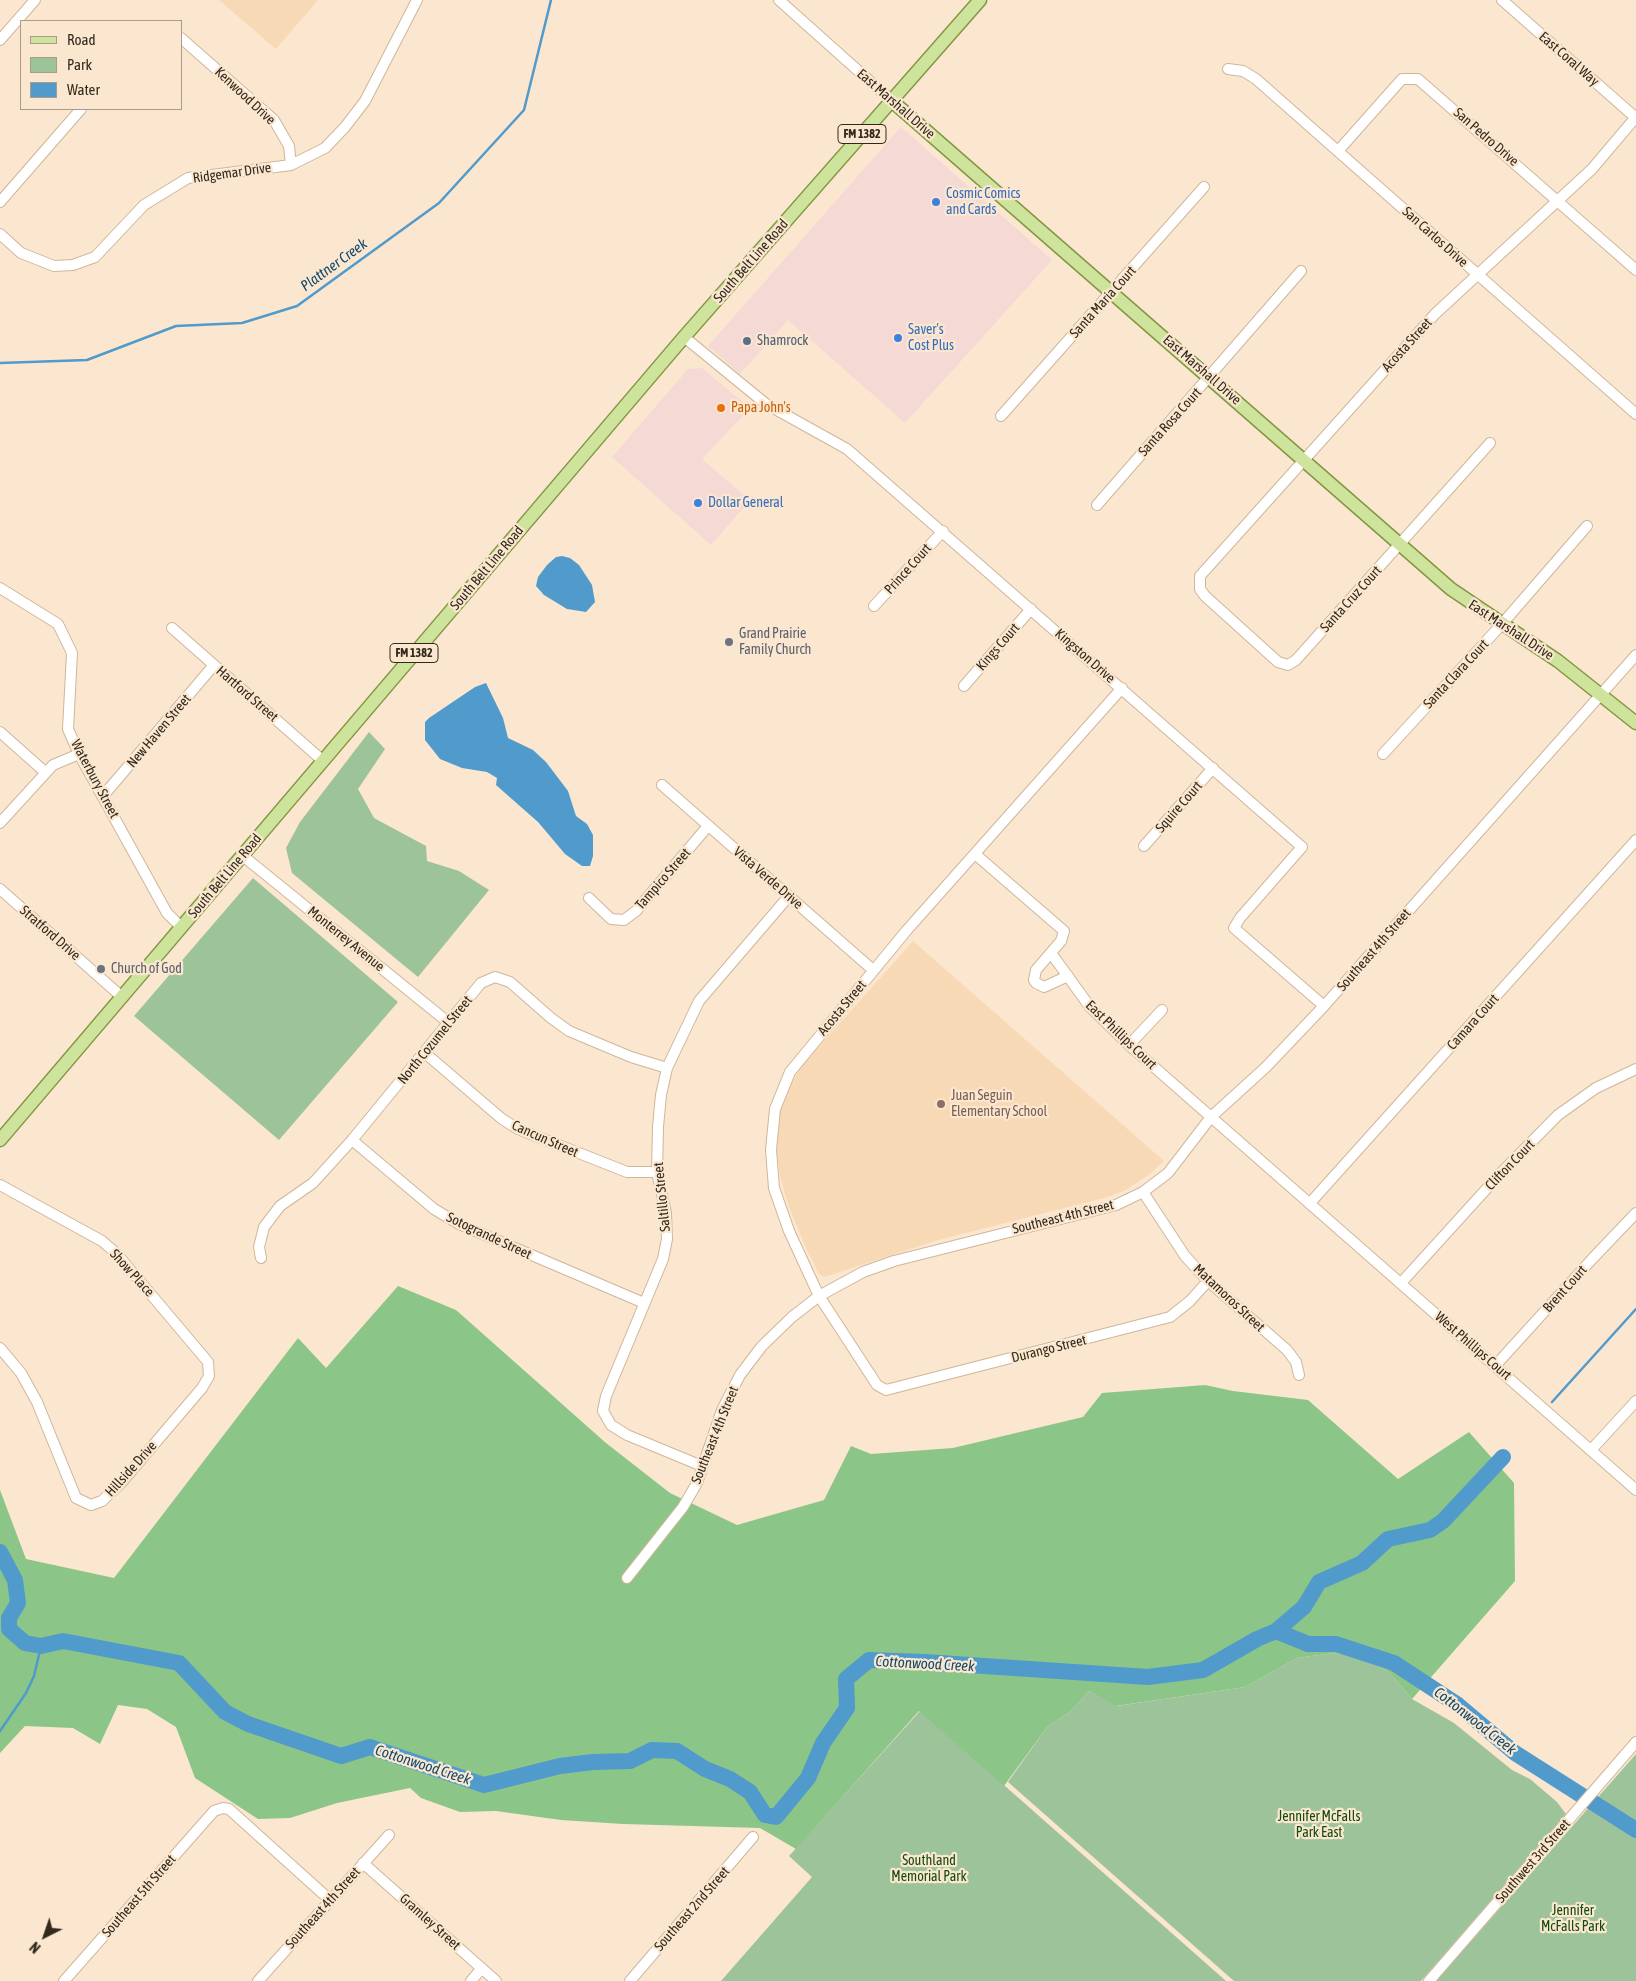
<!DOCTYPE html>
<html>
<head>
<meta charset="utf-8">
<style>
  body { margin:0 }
  #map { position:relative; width:1636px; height:1981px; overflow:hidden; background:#fbe7cf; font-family:"Asap Condensed",sans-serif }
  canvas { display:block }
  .legend { position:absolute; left:20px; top:20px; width:162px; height:90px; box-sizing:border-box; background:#fbe7cf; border:1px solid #ab9b88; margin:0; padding:6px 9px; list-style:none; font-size:15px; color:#32291d }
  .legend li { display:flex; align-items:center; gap:10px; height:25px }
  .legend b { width:25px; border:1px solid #ab9b88 }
  .north { position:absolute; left:20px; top:1911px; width:50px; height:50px; -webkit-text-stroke:4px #fbe7cf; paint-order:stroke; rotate:221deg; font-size:14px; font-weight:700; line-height:20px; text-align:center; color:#32291d }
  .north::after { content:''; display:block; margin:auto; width:18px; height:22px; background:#32291d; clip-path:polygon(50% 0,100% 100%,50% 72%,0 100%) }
</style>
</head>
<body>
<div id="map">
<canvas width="1636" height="1981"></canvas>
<ul class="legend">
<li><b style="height:6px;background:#cee39b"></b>Road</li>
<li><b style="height:14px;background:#9dc39a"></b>Park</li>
<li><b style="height:14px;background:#509acc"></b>Water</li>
</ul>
<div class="north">N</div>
</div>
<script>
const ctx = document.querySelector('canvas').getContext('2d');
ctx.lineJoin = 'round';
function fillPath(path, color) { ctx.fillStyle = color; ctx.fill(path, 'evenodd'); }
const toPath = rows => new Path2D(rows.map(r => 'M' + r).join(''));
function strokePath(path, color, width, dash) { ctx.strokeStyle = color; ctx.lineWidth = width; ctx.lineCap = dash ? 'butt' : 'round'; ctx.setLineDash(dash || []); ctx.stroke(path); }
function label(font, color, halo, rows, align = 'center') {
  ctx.font = font + ' "Asap Condensed",sans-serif'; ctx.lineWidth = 4.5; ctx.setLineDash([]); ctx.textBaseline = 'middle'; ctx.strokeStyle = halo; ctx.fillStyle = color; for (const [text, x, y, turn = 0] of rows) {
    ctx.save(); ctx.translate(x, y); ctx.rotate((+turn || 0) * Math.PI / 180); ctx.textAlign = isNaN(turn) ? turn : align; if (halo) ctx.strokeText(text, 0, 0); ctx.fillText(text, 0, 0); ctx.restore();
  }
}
const commercial = toPath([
  [901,127,1052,260,905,423,788,320,740,374,708,346],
  [702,368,750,408,702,459,750,500,711,545,612,457,688,369]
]);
const built = toPath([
  [219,0,318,0,276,49],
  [913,941,1164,1161,1150,1174,1124,1191,1108,1197,938,1240,824,1277,819,1274,806,1248,789,1207,780,1176,776,1145,779,1116,787,1092,800,1068]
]);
const green = toPath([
  [369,732,385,749,358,789,374,818,426,846,427,861,459,871,489,890,418,977,292,873,286,848,300,822],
  [253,878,398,1002,279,1140,134,1016],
  [1356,1650,1390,1673,1412,1699,1454,1723,1512,1770,1530,1779,1557,1802,1566,1814,1421,1981,1234,1981,1008,1782,1047,1727,1070,1712,1089,1691,1117,1706,1245,1687,1297,1658],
  [920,1711,1226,1981,721,1981,812,1877,789,1856],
  [1636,1754,1636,1981,1436,1981]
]);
const forest = toPath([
  [398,1286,456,1310,606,1443,670,1493,737,1525,824,1500,851,1446,871,1454,953,1448,1083,1417,1102,1393,1205,1385,1233,1391,1308,1400,1398,1479,1469,1432,1514,1483,1515,1581,1412,1699,1390,1673,1356,1650,1297,1658,1245,1687,1116,1706,1089,1691,1070,1712,1047,1727,1004,1786,919,1711,796,1849,760,1828,623,1824,561,1820,496,1811,460,1812,421,1798,410,1788,337,1803,290,1818,258,1819,195,1778,176,1727,147,1709,118,1705,100,1744,73,1728,25,1726,0,1753,0,1490,26,1559,114,1578,298,1338,326,1368]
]);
const water = toPath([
  [562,556,570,558,579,565,592,585,595,602,586,612,567,609,544,595,536,586,538,577,547,565,556,557],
  [486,683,503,718,508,738,533,750,546,762,568,791,576,816,587,824,593,835,593,856,590,866,582,866,565,854,538,822,496,785,497,778,487,772,462,768,440,759,425,740,425,722,429,718,475,687]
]);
const stream = toPath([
  [0,363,87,360,176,326,242,323,297,306,439,203,524,110,551,0],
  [1552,1402,1636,1309],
  [0,1731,26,1693,34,1676,41,1646]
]);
const river = toPath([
  [0,1552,15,1580,18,1603,9,1618,9,1629,25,1643,41,1646,63,1641,179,1663,225,1712,248,1724,341,1756,370,1747,484,1785,560,1766,593,1762,630,1761,652,1750,677,1751,705,1769,730,1779,750,1792,765,1815,776,1817,808,1778,823,1743,847,1708,846,1679,869,1660,925,1662,1148,1677,1203,1670,1257,1639,1276,1631,1308,1644,1336,1644,1394,1663,1458,1705,1515,1753,1636,1830],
  [1276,1631,1304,1607,1319,1582,1362,1563,1388,1539,1430,1530,1443,1521,1503,1457]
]);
const minor = toPath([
  [779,0,892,101],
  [1502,0,1636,118],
  [181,38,274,120,289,146,291,165],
  [0,40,35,0],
  [1228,69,1243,71,1256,79,1636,414],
  [1338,151,1402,79,1418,79,1636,270],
  [0,202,81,109],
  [0,234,21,253,54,266,73,265,95,257,144,205,188,178,291,165,325,148,345,127,365,101,417,0],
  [684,337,766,404,847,449,1302,847,1240,918,1234,928,1324,1006],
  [1001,416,1204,187],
  [1490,443,1296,660,1288,665,1278,662,1205,596,1200,589,1200,576,1435,314,1592,169,1636,117],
  [1097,505,1301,271],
  [0,588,58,624,72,653,68,729,79,754,167,913,181,927],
  [874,606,943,531],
  [172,628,322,760],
  [964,686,1031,609],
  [1122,688,907,930,790,1072,775,1109,771,1150,774,1188,789,1231,819,1296,877,1385,886,1390,1170,1317,1190,1301,1208,1281],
  [0,732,45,772],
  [1383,754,1502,624,1587,526],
  [662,785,873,970],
  [103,796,214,665],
  [0,823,53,765,79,754],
  [1144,846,1213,768],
  [975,854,1064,931,1061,941,1036,970,1034,980,1036,983,1044,987,1068,976],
  [243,856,449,1023],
  [0,889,122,997],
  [589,898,611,919,624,920,636,911,708,826],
  [1051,953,1090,1007,1129,1045,1636,1490],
  [1129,1045,1162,1010],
  [425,1053,502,1119,518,1129,627,1172,657,1172],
  [352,1140,434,1209,459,1224,644,1303],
  [0,1185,102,1241,116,1253,208,1362,209,1376,202,1388,121,1483,102,1501,91,1505,76,1498,37,1402,21,1373,0,1348],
  [1143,1192,1185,1256,1208,1281,1287,1350,1296,1362,1299,1375],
  [1310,1203,1636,840],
  [261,1258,259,1247,264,1227,280,1206,313,1183,352,1140,481,983,495,977,510,982,551,1018,569,1031,631,1057,667,1068],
  [1401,1283,1500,1174,1558,1115,1596,1088,1636,1069],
  [1495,1366,1593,1258,1636,1213],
  [1591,1450,1636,1401],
  [702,1466,627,1435,611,1425,603,1411,606,1396,663,1259,667,1239,666,1213,657,1172,658,1127,661,1095,667,1068,699,1001,789,896],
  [627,1578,683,1507,697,1483,722,1410,740,1375,762,1346,792,1317,819,1296,863,1272,894,1261,1116,1205,1143,1192,1168,1173,1211,1117,1266,1067,1324,1006,1636,655],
  [363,1863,496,1981],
  [64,1981,214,1811,223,1808,229,1809,330,1900],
  [258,1981,389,1835],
  [471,1981,482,1968],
  [630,1981,753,1837],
  [1429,1981,1636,1742]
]);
const major = toPath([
  [892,101,1451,589,1558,661,1636,723],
  [0,1140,684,337,980,0]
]);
const markers = [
  [936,202,5,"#3f7fe0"],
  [898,338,5,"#3f7fe0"],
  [747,341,5,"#5c6f8a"],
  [721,408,5,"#e8710a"],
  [698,503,5,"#3f7fe0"],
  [729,642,5,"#6b7280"],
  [101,969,5,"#6b7280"],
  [941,1104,5,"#8d6e63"]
];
const shields = [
  [862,134,48],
  [414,653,48]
];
const shieldNames = [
  ["FM 1382",862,134],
  ["FM 1382",414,653]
];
const streetNames = [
  ["East Coral Way",1569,59,41],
  ["Kenwood Drive",245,96,43],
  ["East Marshall Drive",896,104,41],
  ["San Pedro Drive",1486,137,41],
  ["Ridgemar Drive",232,173,-8],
  ["San Carlos Drive",1435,237,42],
  ["South Belt Line Road",751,261,-49],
  ["Santa Maria Court",1103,302,-48],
  ["Acosta Street",1407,345,-48],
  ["East Marshall Drive",1202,370,41],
  ["Santa Rosa Court",1170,422,-48],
  ["South Belt Line Road",487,568,-50],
  ["Prince Court",908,569,-48],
  ["Santa Cruz Court",1351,599,-48],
  ["East Marshall Drive",1511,630,33],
  ["Kings Court",998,647,-49],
  ["Kingston Drive",1085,656,41],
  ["Santa Clara Court",1456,674,-47],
  ["Hartford Street",247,694,41],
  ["New Haven Street",159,731,-50],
  ["Waterbury Street",95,779,62],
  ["Squire Court",1179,807,-49],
  ["South Belt Line Road",225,876,-50],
  ["Vista Verde Drive",768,878,41],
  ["Tampico Street",663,879,-49],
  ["Stratford Drive",50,933,41],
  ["Monterrey Avenue",346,939,39],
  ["Southeast 4th Street",1374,950,-49],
  ["Acosta Street",842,1008,-50],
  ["Camara Court",1473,1022,-48],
  ["East Phillips Court",1121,1035,44],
  ["North Cozumel Street",435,1040,-51],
  ["Cancun Street",545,1139,24],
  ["Clifton Court",1510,1165,-46],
  ["Saltillo Street",662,1197,-96],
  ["Southeast 4th Street",1063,1217,-14],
  ["Sotogrande Street",489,1236,25],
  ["Show Place",132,1273,48],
  ["Brent Court",1565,1289,-48],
  ["Matamoros Street",1229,1298,43],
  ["West Phillips Court",1473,1346,41],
  ["Durango Street",1049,1349,-14],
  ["Southeast 4th Street",715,1435,-68],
  ["Hillside Drive",131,1469,-48],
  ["Southwest 3rd Street",1533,1861,-49],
  ["Southeast 5th Street",139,1896,-49],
  ["Southeast 4th Street",323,1908,-48],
  ["Southeast 2nd Street",692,1909,-49],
  ["Gramley Street",430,1922,42]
];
const shopNames = [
  ["Cosmic Comics",946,194],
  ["and Cards",946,210],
  ["Saver's",908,330],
  ["Cost Plus",908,346],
  ["Dollar General",708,503]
];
const serviceNames = [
  ["Shamrock",757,341]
];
const foodNames = [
  ["Papa John's",731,408]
];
const worshipNames = [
  ["Grand Prairie",739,634],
  ["Family Church",739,650],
  ["Church of God",111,969]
];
const educationNames = [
  ["Juan Seguin",951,1096],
  ["Elementary School",951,1112]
];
const parkNames = [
  ["Jennifer McFalls",1319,1817],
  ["Park East",1319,1833],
  ["Southland",929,1861],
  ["Memorial Park",929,1877],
  ["Jennifer",1573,1911],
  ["McFalls Park",1573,1927]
];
const waterNames = [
  ["Plattner Creek",334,265,-36],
  ["Cottonwood Creek",925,1664,3],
  ["Cottonwood Creek",1475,1721,38],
  ["Cottonwood Creek",423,1765,18]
];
fillPath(commercial, '#f4d9d5');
fillPath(built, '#f8d9b5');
fillPath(green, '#9dc39a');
fillPath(forest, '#8cc588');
fillPath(water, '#509acc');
strokePath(stream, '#509acc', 2.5);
strokePath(river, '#509acc', 16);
strokePath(minor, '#cfb699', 12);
strokePath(major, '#839643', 15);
strokePath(minor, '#fff', 10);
strokePath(major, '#cee39b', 12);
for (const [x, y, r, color] of markers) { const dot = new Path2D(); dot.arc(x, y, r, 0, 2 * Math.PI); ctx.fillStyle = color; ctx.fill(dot); strokePath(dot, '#fbe7cf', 2); }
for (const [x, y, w] of shields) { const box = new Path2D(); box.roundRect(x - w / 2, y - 9.5, w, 19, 4); ctx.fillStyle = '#fbe7cf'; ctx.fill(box); strokePath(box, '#32291d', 1); }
label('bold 12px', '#32291d', null, shieldNames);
label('14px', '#32291d', '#fbe7cf', streetNames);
label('14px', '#366cbe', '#fbe7cf', shopNames, 'left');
label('14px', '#4e5e75', '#fbe7cf', serviceNames, 'left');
label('14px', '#c56008', '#fbe7cf', foodNames, 'left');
label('14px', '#5b616d', '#fbe7cf', worshipNames, 'left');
label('14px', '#785e54', '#fbe7cf', educationNames, 'left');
label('14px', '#104b0f', '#fbe7cf', parkNames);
label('italic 15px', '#124a6d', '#fbe7cf', waterNames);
</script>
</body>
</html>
